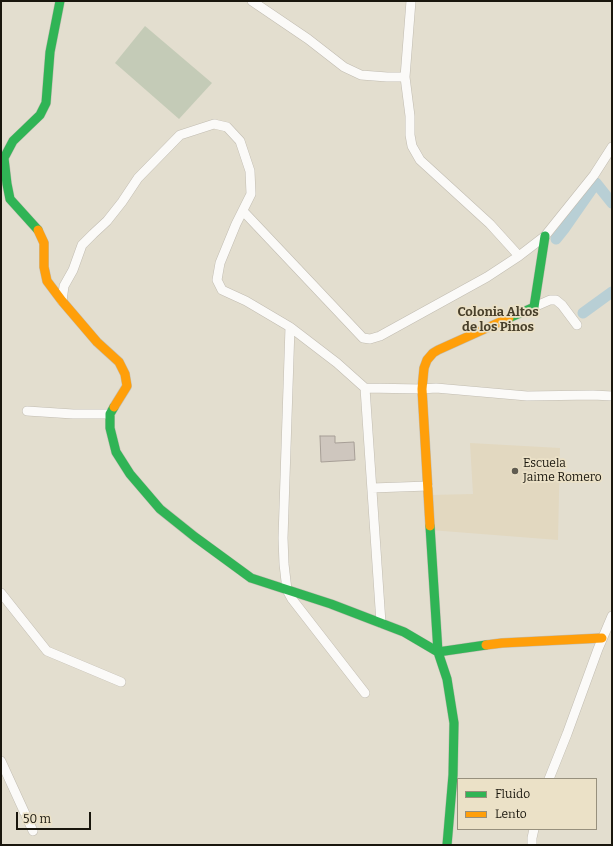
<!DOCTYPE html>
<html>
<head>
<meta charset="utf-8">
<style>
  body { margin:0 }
  #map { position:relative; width:613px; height:846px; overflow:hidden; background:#e3decf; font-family:Bitter,serif }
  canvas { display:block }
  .frame { position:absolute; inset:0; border:2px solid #19160d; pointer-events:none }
  .legend { position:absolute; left:457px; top:778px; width:140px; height:52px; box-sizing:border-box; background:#ebe1c7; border:1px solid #97907d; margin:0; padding:5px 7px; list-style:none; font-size:12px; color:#19160d }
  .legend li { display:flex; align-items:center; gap:8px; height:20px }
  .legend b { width:20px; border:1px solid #97907d }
  .scale { position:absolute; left:16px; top:812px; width:75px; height:18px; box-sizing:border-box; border:2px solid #19160d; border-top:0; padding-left:5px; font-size:12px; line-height:14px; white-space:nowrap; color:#19160d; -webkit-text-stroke:3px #ebe1c7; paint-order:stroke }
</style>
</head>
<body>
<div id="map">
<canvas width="613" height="846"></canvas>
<div class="frame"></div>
<ul class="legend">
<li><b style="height:5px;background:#30b455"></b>Fluido</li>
<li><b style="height:5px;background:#ff9f0a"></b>Lento</li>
</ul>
<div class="scale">50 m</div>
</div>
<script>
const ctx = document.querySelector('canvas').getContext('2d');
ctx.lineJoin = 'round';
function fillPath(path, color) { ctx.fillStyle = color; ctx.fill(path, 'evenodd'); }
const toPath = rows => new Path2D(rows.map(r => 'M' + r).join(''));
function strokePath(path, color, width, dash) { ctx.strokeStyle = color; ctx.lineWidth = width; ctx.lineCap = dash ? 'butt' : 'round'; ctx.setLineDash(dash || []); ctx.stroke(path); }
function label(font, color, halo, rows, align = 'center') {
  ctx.font = font + ' Bitter,serif'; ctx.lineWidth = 3.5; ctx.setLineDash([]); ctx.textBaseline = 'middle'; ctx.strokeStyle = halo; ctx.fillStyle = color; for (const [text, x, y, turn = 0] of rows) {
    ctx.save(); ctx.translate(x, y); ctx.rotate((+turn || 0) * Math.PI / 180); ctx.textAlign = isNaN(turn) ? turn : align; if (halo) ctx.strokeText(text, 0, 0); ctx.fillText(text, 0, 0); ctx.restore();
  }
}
const built = toPath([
  [470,443,560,448,558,540,430,530,429,495,473,494]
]);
const green = toPath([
  [145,26,212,83,179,119,115,63]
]);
const canal = toPath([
  [556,239,564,229,596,183,612,203],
  [583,313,612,292]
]);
const building = toPath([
  [320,436,335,436,335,443,354,442,355,460,321,462,320,436]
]);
const street = toPath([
  [252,1,308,39,344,67,361,75,387,77,405,77],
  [411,1,405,77,410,116,410,135,412,146,420,160,490,224,519,256],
  [243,211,363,338,370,339,380,336,487,277,519,256,545,236,594,175,612,147],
  [62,301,64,286,73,270,82,245,93,234,107,221,122,202,138,178,180,135,214,124,227,127,240,141,250,171,251,194,236,224,220,263,217,280,222,290,246,301,290,327,337,363,365,388],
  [534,307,550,300,556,300,562,305,577,325],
  [290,327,283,538,284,564,287,590,292,599,365,693],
  [27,411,73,414,110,414],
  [372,488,428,486],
  [1,593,47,651,121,682],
  [381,623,365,388,422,389,436,388,527,396,593,395,612,396],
  [1,761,33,831],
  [549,779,567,734,598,649,612,616],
  [532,845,532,838,534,829]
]);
const fast = toPath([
  [38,230,10,199,7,184,4,158,13,141,40,115,46,103,50,52,60,1],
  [509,318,534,307,545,236],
  [114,407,110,414,110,428,116,452,130,474,160,509,195,537,251,578,331,604,404,632,438,652,486,645],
  [430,526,438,652,447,679,454,723,453,775,447,845]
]);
const slow = toPath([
  [38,230,44,243,44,267,47,281,62,301,97,342,119,362,125,374,127,386,114,407],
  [430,526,422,389,424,368,427,360,433,353,438,350,509,318],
  [486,645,502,643,602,638]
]);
const markers = [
  [515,471,4,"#605c51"]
];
const poiNames = [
  ["Escuela",523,464],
  ["Jaime Romero",523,478]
];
const neighbourhoodNames = [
  ["Colonia Altos",498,312],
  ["de los Pinos",498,327]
];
fillPath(built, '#e2d8c0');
fillPath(green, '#c4cbb7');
strokePath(canal, '#b8cfd5', 11);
fillPath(building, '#cec6be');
strokePath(building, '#a69e96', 1);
strokePath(street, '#c1bcb1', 10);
strokePath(fast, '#c1bcb1', 10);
strokePath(slow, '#c1bcb1', 10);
strokePath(street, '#fbfaf8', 9);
strokePath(fast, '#30b455', 9);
strokePath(slow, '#ff9f0a', 9);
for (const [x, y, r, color] of markers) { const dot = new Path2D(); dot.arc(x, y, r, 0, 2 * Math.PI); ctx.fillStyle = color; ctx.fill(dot); strokePath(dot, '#ebe1c7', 1.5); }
label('12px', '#19160d', '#ebe1c7', poiNames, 'left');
label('bold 13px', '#49402b', '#ebe1c7', neighbourhoodNames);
</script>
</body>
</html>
